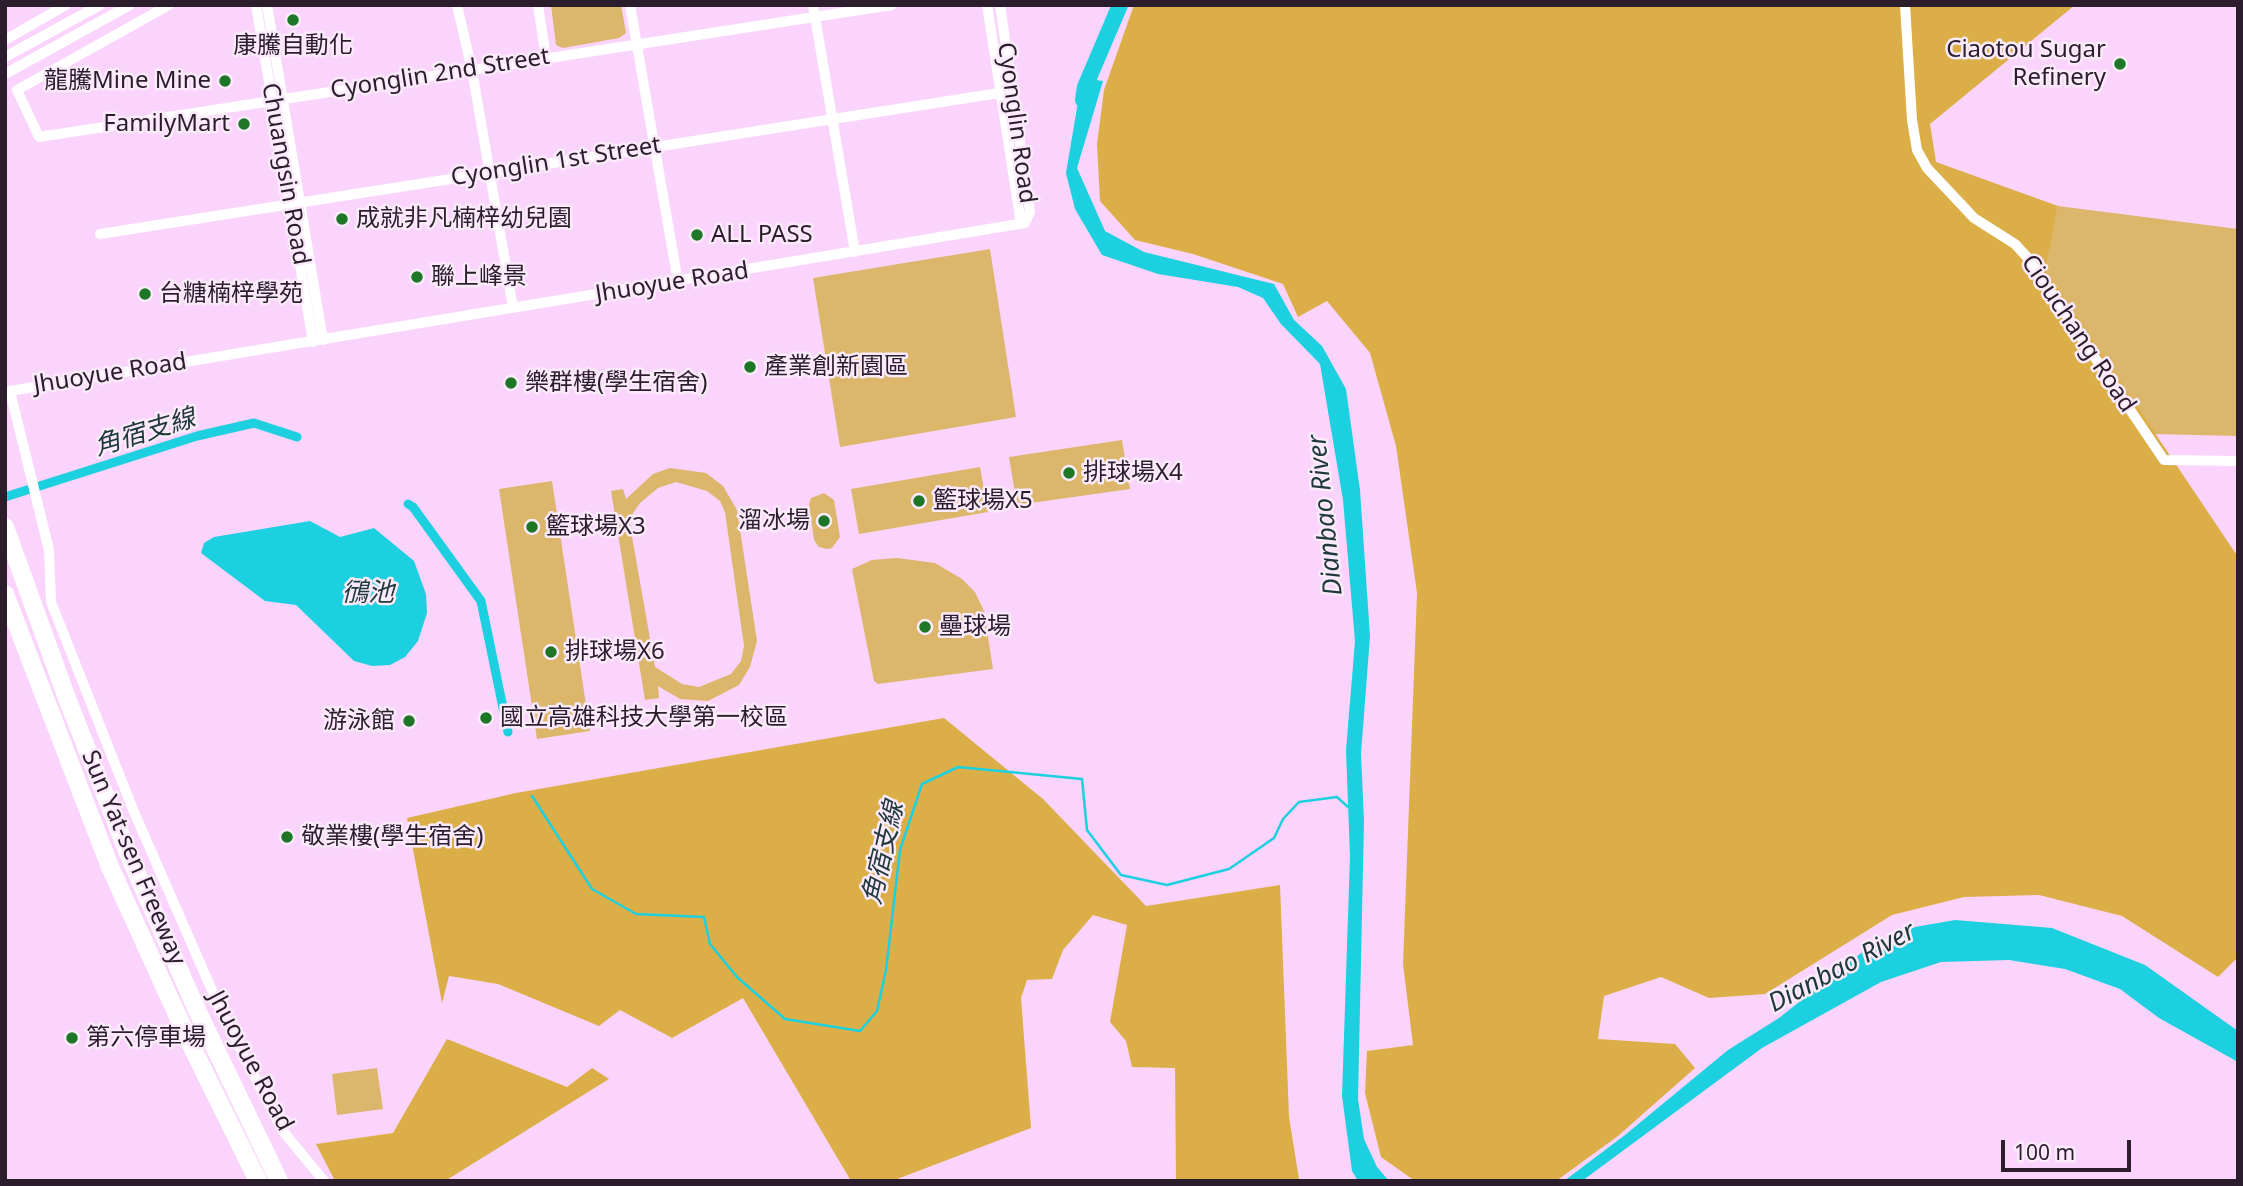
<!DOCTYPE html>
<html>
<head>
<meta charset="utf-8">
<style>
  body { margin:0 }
  #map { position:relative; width:2243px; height:1186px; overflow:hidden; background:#fad4fc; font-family:"Noto Sans",sans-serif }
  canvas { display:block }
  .frame { position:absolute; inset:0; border:7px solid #2b1d2c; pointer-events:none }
  .scale { position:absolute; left:2001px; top:1140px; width:130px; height:32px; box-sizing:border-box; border:4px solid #2b1d2c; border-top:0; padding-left:9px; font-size:21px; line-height:24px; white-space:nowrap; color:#2b1d2c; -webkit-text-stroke:5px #faeafa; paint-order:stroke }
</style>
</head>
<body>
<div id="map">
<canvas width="2243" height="1186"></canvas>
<div class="frame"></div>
<div class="scale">100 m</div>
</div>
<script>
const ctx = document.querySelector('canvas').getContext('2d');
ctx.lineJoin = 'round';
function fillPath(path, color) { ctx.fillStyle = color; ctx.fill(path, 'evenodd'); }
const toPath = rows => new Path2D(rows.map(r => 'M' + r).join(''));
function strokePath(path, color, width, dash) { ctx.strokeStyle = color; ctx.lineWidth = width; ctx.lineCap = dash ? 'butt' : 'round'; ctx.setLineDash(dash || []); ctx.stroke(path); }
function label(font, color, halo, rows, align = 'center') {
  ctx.font = font + ' "Noto Sans","Noto Sans TC",sans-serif'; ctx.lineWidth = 5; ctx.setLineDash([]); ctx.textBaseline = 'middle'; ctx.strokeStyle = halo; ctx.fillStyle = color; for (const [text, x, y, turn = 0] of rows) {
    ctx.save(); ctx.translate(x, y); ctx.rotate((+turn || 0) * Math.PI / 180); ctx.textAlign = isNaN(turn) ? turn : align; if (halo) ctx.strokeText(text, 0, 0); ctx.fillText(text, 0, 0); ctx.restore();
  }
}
const green = toPath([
  [551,5,621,5,626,33,619,38,563,48,556,45],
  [2058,206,2238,229,2238,436,2154,434,2044,268],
  [990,249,1016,417,840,447,813,278],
  [1122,440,1130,489,1017,505,1009,457],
  [980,467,988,512,859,534,851,489],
  [670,468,706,473,723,486,737,510,757,641,750,667,739,685,708,701,680,699,658,686,659,698,645,700,611,491,623,489,626,499,653,474],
  [676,482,707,491,720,501,725,512,744,646,741,661,731,674,699,687,682,684,655,667,630,525,633,513,640,503,658,488],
  [552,481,590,731,537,739,499,489],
  [824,493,834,500,840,537,832,548,827,549,819,547,814,540,809,504,811,498],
  [897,558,935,563,962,579,975,592,984,611,993,669,878,684,874,681,852,569,872,560],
  [377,1068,383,1109,337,1115,332,1074]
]);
const forest = toPath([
  [1134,5,2075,5,1930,124,1936,162,2058,206,2045,269,2238,557,2238,957,2218,977,2122,916,2039,895,1964,897,1892,915,1765,994,1709,998,1661,977,1604,996,1598,1039,1675,1044,1695,1068,1618,1136,1556,1181,1415,1181,1381,1157,1365,1093,1367,1051,1413,1045,1403,964,1417,593,1396,446,1370,353,1327,301,1298,317,1283,284,1193,254,1135,240,1100,201,1097,144,1104,90],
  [944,718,1043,799,1146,906,1280,885,1289,1117,1299,1179,1176,1181,1175,1068,1132,1067,1126,1041,1110,1022,1127,925,1093,915,1063,950,1052,979,1027,980,1021,998,1031,1128,892,1181,851,1181,743,998,672,1038,620,1010,599,1026,498,984,449,976,442,1003,407,818,516,793],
  [447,1039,567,1087,592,1068,609,1079,445,1181,335,1181,316,1144,393,1133]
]);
const water = toPath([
  [1082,78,1103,81,1077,168,1105,231,1144,252,1274,284,1294,320,1322,346,1346,389,1360,490,1370,636,1361,754,1364,821,1358,1099,1364,1139,1377,1167,1389,1181,1358,1181,1352,1171,1342,1096,1350,856,1346,750,1355,641,1343,500,1320,364,1281,324,1263,298,1238,287,1158,274,1102,255,1075,209,1066,173],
  [310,521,340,537,374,528,414,561,426,594,427,613,418,641,405,657,390,665,372,666,354,661,296,605,265,601,201,553,204,543,214,537],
  [1955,920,2052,928,2145,965,2238,1031,2238,1062,2159,1018,2120,989,2065,969,2009,960,1941,962,1881,982,1762,1048,1582,1181,1564,1181,1625,1135,1728,1050,1779,1018,1865,950,1915,927]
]);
const stream = toPath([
  [532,796,592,889,636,914,704,917,710,944,737,977,785,1019,860,1031,877,1011,886,970,900,850,922,784,958,767,1082,779,1087,830,1121,875,1167,885,1229,869,1274,838,1283,819,1299,802,1337,797,1348,807]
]);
const canal = toPath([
  [5,497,197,436,254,423,297,437],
  [408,504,413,507,481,601,508,732]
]);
const river = toPath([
  [1083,100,1085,87,1120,5]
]);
const street = toPath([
  [169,5,17,90,39,137,892,5],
  [256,5,313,342],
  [267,5,323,340],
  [457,5,472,70,513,308],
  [538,5,546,58],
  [630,5,678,282],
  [813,5,855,252],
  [987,5,1021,224],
  [1905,5,1912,120,1917,150,1927,168,1974,218,2015,244,2027,257,2164,460,2238,461],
  [5,40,66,5],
  [5,57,100,5],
  [5,74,130,5],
  [100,234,1012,91],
  [324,1181,282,1130,221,1011,134,812,51,602,49,550,10,391,1025,223,1030,212,1000,5]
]);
const highway = toPath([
  [5,527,68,701,128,853,195,1006,279,1181],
  [5,594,110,867,190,1043,258,1181]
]);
const markers = [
  [293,20,7,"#1d7726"],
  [2120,64,7,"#1d7726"],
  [225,81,7,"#1d7726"],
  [244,124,7,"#1d7726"],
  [342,219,7,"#1d7726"],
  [697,235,7,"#1d7726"],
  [417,277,7,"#1d7726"],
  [145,294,7,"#1d7726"],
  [750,367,7,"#1d7726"],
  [511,383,7,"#1d7726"],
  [1069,473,7,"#1d7726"],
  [919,501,7,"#1d7726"],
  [824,521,7,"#1d7726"],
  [532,527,7,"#1d7726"],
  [925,627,7,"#1d7726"],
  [551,652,7,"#1d7726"],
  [486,718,7,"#1d7726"],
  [409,721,7,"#1d7726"],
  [287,837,7,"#1d7726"],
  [72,1038,7,"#1d7726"]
];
const poiNames = [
  ["康騰自動化",293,46,"center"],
  ["Ciaotou Sugar",2106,50,"right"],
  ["Refinery",2106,78,"right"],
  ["龍騰Mine Mine",211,81,"right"],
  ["FamilyMart",230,124,"right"],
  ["成就非凡楠梓幼兒園",356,219],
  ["ALL PASS",711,235],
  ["聯上峰景",431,277],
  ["台糖楠梓學苑",159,294],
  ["產業創新園區",764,367],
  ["樂群樓(學生宿舍)",525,383],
  ["排球場X4",1083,473],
  ["籃球場X5",933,501],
  ["溜冰場",810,521,"right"],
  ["籃球場X3",546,527],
  ["壘球場",939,627],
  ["排球場X6",565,652],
  ["國立高雄科技大學第一校區",500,718],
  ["游泳館",395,721,"right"],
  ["敬業樓(學生宿舍)",301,837],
  ["第六停車場",86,1038]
];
const streetNames = [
  ["Cyonglin 2nd Street",440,74,-9],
  ["Cyonglin Road",1016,123,82],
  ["Cyonglin 1st Street",556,162,-9],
  ["Chuangsin Road",285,174,80],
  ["Jhuoyue Road",672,283,-9],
  ["Ciouchang Road",2078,334,56],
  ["Jhuoyue Road",110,374,-9],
  ["Sun Yat-sen Freeway",133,858,67],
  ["Jhuoyue Road",250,1061,62]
];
const waterNames = [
  ["角宿支線",145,433,-17],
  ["Dianbao River",1326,515,-96],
  ["鴴池",368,594],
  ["角宿支線",884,853,-77],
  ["Dianbao River",1842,968,-28]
];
fillPath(green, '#dbb66b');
fillPath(forest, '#dcae47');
fillPath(water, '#1cd0df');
strokePath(stream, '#1cd0df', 2.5);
strokePath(canal, '#1cd0df', 9);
strokePath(river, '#1cd0df', 16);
strokePath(street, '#fff', 10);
strokePath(highway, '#fff', 18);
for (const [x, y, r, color] of markers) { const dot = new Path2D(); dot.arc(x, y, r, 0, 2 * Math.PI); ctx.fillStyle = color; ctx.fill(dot); strokePath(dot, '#faeafa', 2.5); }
label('24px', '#2b1d2c', '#faeafa', poiNames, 'left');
label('24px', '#2b1d2c', '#faeafa', streetNames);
label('italic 26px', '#1f383b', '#faeafa', waterNames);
</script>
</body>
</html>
